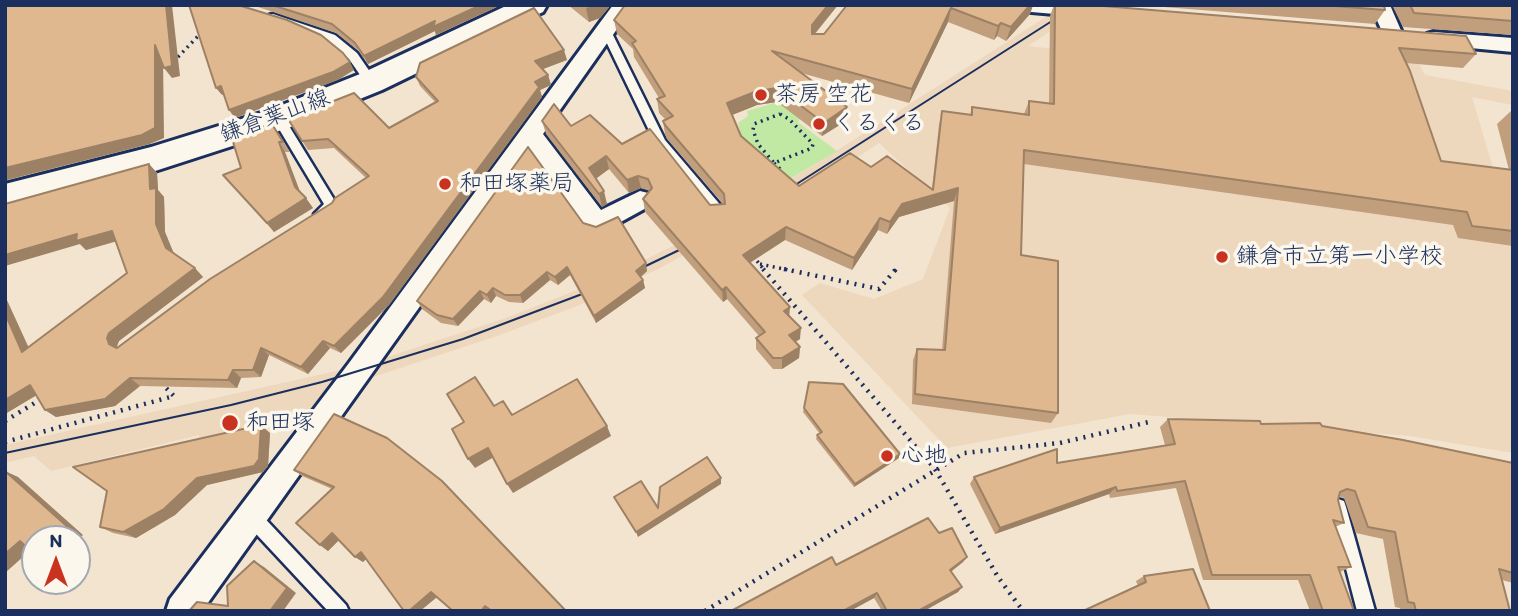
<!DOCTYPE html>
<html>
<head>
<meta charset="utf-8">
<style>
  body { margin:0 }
  #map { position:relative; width:1518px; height:616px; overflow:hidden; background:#f3e4d0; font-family:Itim,sans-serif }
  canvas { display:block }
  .frame { position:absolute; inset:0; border:7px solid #1b2f5e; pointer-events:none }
  .north { position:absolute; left:21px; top:525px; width:70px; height:70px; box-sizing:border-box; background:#fbf7ec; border:2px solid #a1a7b3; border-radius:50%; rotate:0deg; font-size:19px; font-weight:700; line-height:28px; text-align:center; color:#1b2f5e }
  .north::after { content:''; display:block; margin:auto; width:24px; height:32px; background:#c8321e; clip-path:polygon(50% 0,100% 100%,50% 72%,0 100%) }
</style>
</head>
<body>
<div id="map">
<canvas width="1518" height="616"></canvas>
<div class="frame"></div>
<div class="north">N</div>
</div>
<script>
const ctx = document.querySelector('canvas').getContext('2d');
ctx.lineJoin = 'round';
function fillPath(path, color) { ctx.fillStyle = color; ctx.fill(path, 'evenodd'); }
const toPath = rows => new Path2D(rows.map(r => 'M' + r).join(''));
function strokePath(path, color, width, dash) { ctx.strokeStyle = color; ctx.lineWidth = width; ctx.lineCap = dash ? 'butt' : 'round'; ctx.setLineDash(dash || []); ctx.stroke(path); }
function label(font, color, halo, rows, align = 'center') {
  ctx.font = font + ' Itim,"Klee One",sans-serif'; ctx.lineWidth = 7; ctx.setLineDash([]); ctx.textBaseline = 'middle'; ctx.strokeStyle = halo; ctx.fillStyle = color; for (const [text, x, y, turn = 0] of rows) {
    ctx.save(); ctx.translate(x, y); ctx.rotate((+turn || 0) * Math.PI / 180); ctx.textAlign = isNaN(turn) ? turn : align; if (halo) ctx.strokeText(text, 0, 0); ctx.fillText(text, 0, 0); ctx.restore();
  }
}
const built = toPath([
  [1049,15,1074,16,1028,46,1396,88,1409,44,1425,75,1513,91,1513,105,1472,97,1513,236,1513,453,1410,436,1130,414,947,448,802,295,820,283,874,299,923,279,950,208,879,143,824,180,656,270,577,306,494,337,367,379,381,359,503,319,562,296,624,270,685,240,811,167],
  [354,367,314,419,199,443,199,435,51,471,34,456,5,463,5,445]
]);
const green = toPath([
  [781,101,801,117,798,122,837,151,739,209,744,147,738,123,748,116,747,111]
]);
const pathFar1 = toPath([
  [178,57,201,33],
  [780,114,789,119,813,144,812,148,774,163,758,144,753,130,754,124,780,114],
  [774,163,782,171],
  [753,256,765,271],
  [760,264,793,271],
  [895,271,898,267]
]);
const path = toPath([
  [763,269,935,469,998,577,1023,611],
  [784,269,879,289,896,269],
  [5,421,43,398],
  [5,442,174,396,162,384],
  [705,611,964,453,1060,443,1149,422]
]);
const service = toPath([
  [273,14,335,35,357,53,377,82,375,85,367,85,349,59,327,41,269,19,269,15,273,14],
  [606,27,611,31,665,140,723,208,724,212,723,216,713,216,656,145,601,31,606,27],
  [279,115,283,116,338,206,325,218,315,218,314,214,324,204,273,119,279,115],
  [1338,499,1344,501,1346,507,1375,611,1357,611,1330,507,1332,501,1338,499],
  [250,507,256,509,346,605,349,611,328,611,244,521,242,515,244,509,250,507]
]);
const minor = toPath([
  [613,5,634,5,543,134,601,210,640,191,648,193,652,200,648,207,606,230,597,233,588,230,531,151,202,611,166,611,170,599,349,363,613,5],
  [1010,5,1092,5,1099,11,1096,16,1089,17,1020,11,1013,10,1010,5],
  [1370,5,1390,5,1403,35,1400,40,1386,40,1370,5],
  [1434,32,1513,38,1513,52,1427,44,1424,39,1427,34,1434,32]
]);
const secondary = toPath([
  [508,5,547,5,543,12,382,90,291,127,152,172,5,211,5,184,151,147,267,111,360,74,508,5]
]);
const tram = toPath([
  [781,194,1077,5],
  [629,274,696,242],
  [5,453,231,405,322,382,463,339,598,288]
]);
const wall = toPath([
  [252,5,391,6,501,5,436,35,435,31,368,64,359,51,336,33],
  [568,5,611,5,600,18,589,22],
  [625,5,838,5,815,34,824,34,847,5,1033,5,1030,14,1006,41,997,36,994,40,948,22,909,103,801,73,846,121,822,136,777,102,757,105,732,115,741,136,799,186,871,167,932,189,939,125,942,111,970,115,972,107,1024,114,1029,101,1049,103,1050,16,1054,5,1091,5,1476,54,1463,68,1406,63,1441,161,1509,170,1497,124,1511,111,1513,111,1513,246,1458,238,1453,225,1024,164,1021,255,1058,413,1051,423,912,404,913,360,917,349,942,350,954,201,899,217,887,234,878,230,852,270,785,240,750,263,790,316,800,339,795,342,800,347,799,358,782,369,773,369,756,349,756,338,759,336,727,299,723,302,645,212,643,199,650,191,641,188,629,193,609,169,596,178,607,204,602,207,546,134,542,121,571,126,622,144,710,205,723,204,667,139,665,134,663,121,666,120,659,113,657,99,659,98,634,57,633,49,617,34,614,20],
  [1139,5,1384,5,1385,10,1375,24],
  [1392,5,1513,5,1513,35,1403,27],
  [567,60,542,69,548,75,551,85,540,90,542,97,389,305,341,353,330,348,308,374,269,355,261,377,241,378,237,388,140,386,115,406,56,417,45,410,36,395,5,414,5,296,29,348,127,273,115,241,86,250,80,244,149,164,157,173,158,190,164,197,165,232,173,253,203,277,119,341,117,346,117,348,332,203,366,178,334,148,308,150,288,119,389,128,435,102,420,86,416,77],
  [272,124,290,152,285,152,300,192,313,208,274,232,223,175,241,168,238,141],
  [583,223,647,271,641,277,643,280,645,288,596,323,570,275,558,285,550,280,523,303,509,302,496,296,491,303,484,299,458,326,441,323,422,309,417,301],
  [809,382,899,458,854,487,816,439,817,435,820,434,803,412],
  [334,414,490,610,437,597,420,611,404,611,366,559,363,562,355,557,339,540,328,551,320,545,332,489,302,476,294,470],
  [1168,419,1322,426,1513,463,1513,583,1502,580,1510,611,1401,611,1400,608,1395,607,1383,539,1356,533,1344,498,1339,496,1338,500,1344,523,1335,527,1351,567,1340,572,1354,611,1310,611,1298,580,1203,580,1176,488,1110,498,1109,494,995,534,970,484,974,477,1165,445,1160,427],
  [270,433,268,466,263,472,207,485,175,515,136,538,113,533,100,527],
  [963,562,951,572,962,587,958,592,924,611,882,611,874,598,850,611,731,611,836,565],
  [1144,576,1210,611,1138,586,1136,581]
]);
const shadedWall = toPath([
  [166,5,172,5,180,76,172,78,164,68],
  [481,5,501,5,436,35,435,31,368,64,364,56,435,21],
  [595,5,611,5,600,18,589,22,586,8],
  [828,5,838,5,811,38,812,25],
  [1030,5,1033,5,1030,14,1006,41,1011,27],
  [951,8,948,22,909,103,912,89],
  [1001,23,997,36,994,40,998,26],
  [155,45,163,56,164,138,150,144,7,180,5,179,5,166],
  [564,50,567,60,538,71,535,61],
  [350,62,354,70,338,80,235,118,229,110],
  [548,75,551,85,540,90,542,97,389,305,341,353,334,346,535,82],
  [221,86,227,94,222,95,216,88],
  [777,88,777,102,757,105,727,117,727,103,757,91],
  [847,107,846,121,822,136,824,123],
  [279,142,285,152,302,197,295,187],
  [606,156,609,169,593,181,589,168],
  [149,164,157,173,158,190,164,197,165,232,175,256,166,248,156,224,150,189],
  [638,176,641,188,629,193,627,180],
  [958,188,954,201,899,217,887,234,890,222,902,204],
  [604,191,607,204,602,207,599,194],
  [306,198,313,208,274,232,267,223],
  [880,218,878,230,852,270,854,258],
  [786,227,785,240,743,267,743,255],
  [112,231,121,240,86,250,80,244,5,266,5,255,77,234],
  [646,263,647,271,638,279,636,271],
  [567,267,570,275,558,285,555,277],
  [195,268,203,277,119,341,117,346,119,352,109,344,107,338,109,333],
  [547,272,550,280,523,303,520,295],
  [643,280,645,288,596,323,594,316],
  [726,287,727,299,723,302,722,290],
  [493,288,496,296,491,303,487,295],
  [480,291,484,299,458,326,453,319],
  [5,296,34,360,22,352,5,313],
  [790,307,789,319,784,311],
  [801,328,800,339,789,346,789,335],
  [323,341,330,348,308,374,301,367],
  [800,347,799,358,782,369,782,358],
  [261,348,269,355,261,377,253,370],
  [233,370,241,378,237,388,228,380],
  [130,378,140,386,115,406,56,417,45,410],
  [30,385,42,392,5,414,5,400],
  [261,425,270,433,268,466,263,472,207,485,175,515,136,538,123,532,197,478],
  [607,426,611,436,513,493,507,484],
  [488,448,494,457,475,468,468,459],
  [900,454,899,458,854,487,855,484],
  [5,471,18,477,83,535,77,540,77,539,59,539],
  [721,478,721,484,638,537,636,532],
  [1116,487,1109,494,995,534,1000,528],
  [332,533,340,539,328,551,320,545],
  [20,541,34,547,5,573,5,554],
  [361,552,368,557,363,562,355,557],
  [967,557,963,562,946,575,950,570],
  [254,561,264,567,296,593,283,611,270,611],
  [962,587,958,592,924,611,918,611],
  [431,592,437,597,420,611,409,611],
  [877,593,874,598,850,611,843,611],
  [485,606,490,610,481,611]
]);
const building = toPath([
  [5,5,166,5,172,66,164,68,155,45,155,128,142,135,5,168,5,5],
  [189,5,238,5,287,20,321,35,343,53,350,62,333,72,229,110,221,86,216,88,189,5],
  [272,5,391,6,481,5,433,27,435,21,364,56,355,43,332,24,272,5],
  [625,5,828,5,812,25,812,34,824,34,847,5,1030,5,1011,27,1001,23,998,26,951,8,912,89,772,51,847,107,824,123,777,88,757,91,727,103,741,136,799,186,850,153,871,167,887,156,933,190,942,111,972,115,972,107,1029,115,1029,101,1054,104,1055,5,1091,5,1466,36,1476,54,1399,48,1410,71,1441,161,1513,170,1513,231,1472,226,1467,212,1024,150,1021,255,1058,261,1058,413,915,394,917,349,945,350,958,188,902,204,890,222,880,218,854,258,786,227,743,255,790,307,784,311,801,328,789,335,800,347,782,358,773,358,756,338,765,332,726,287,722,290,643,199,652,188,648,179,638,176,627,180,606,156,589,168,604,191,599,194,542,121,554,104,571,126,590,115,622,144,650,129,710,205,725,204,724,194,665,125,663,121,673,116,657,99,665,96,632,43,636,41,614,20,625,5],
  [1322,5,1384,5,1385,10,1322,5],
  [1410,5,1513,5,1513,21,1414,13,1410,5],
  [534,8,564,50,535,61,548,75,535,82,539,87,383,297,334,346,323,341,301,367,261,348,253,370,233,370,228,380,130,378,105,399,45,410,30,385,5,400,5,313,22,352,127,273,112,231,76,241,77,234,5,255,5,204,149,164,150,189,156,188,156,224,166,248,195,268,109,333,107,338,109,344,117,348,210,279,332,203,335,198,369,176,328,139,302,141,288,119,354,93,389,128,438,101,416,77,420,63,534,8],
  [272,124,283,142,279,142,295,187,306,198,267,223,223,175,241,168,233,142,238,141,236,135,272,124],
  [528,147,583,223,596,227,618,217,646,263,636,271,643,280,594,316,567,267,555,277,547,272,520,295,505,295,493,288,487,295,480,291,453,319,437,315,417,301,528,147],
  [475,377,494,406,503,401,512,415,577,379,607,426,507,484,488,448,468,459,452,429,464,422,447,394,475,377],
  [809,382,843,384,900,454,855,484,817,435,822,432,804,408,809,382],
  [334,414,387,438,442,481,566,611,492,611,485,606,481,611,453,611,431,592,409,611,404,611,361,552,355,557,332,533,320,545,296,523,334,487,294,470,334,414],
  [1168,419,1260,421,1261,424,1320,423,1322,426,1403,440,1513,463,1513,573,1499,569,1510,611,1416,611,1414,603,1408,602,1395,532,1368,527,1355,491,1347,489,1340,492,1338,500,1344,523,1333,520,1351,567,1338,567,1354,611,1323,611,1310,575,1212,575,1185,481,1117,491,1116,487,1000,528,974,477,1057,449,1057,463,1175,444,1168,419],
  [261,425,259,459,254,466,197,478,164,509,123,532,100,527,107,491,73,467,261,425],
  [707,457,721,478,636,532,614,497,641,481,658,508,660,487,707,457],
  [5,471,70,529,59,539,35,539,35,555,20,541,5,554,5,471],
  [928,518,939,533,952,528,967,557,950,570,962,587,918,611,887,611,877,593,843,611,731,611,832,557,836,565,928,518],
  [254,561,287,588,270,611,189,611,197,602,228,606,227,586,254,561],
  [1193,569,1210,611,1083,611,1146,582,1144,576,1193,569]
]);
const markers = [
  [761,95,7,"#c8321e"],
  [819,124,7,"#c8321e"],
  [445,184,7,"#c8321e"],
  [1222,257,7,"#c8321e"],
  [230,423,9,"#c8321e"],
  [887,456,7,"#c8321e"]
];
const poiNames = [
  ["茶房 空花",775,95],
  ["くるくる",833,124],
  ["和田塚薬局",459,184],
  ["鎌倉市立第一小学校",1236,257],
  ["和田塚",246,423],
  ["心地",901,456]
];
const streetNames = [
  ["鎌倉葉山線",275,117,-20]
];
fillPath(built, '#edd7bd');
fillPath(green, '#c2e9a4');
strokePath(service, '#1b2f5e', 5);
strokePath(minor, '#1b2f5e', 6);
strokePath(secondary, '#1b2f5e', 6);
strokePath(pathFar1, '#1b2f5e', 3.5, [2, 4.5]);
strokePath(path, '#1b2f5e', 4.5, [2, 6]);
fillPath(service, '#fbf7ec');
fillPath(minor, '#fbf7ec');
fillPath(secondary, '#fbf7ec');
strokePath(tram, '#1b2f5e', 2);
fillPath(wall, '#c19e7c');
fillPath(shadedWall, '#9d8165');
fillPath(building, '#e0b890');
strokePath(building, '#9d8165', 2);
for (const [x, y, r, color] of markers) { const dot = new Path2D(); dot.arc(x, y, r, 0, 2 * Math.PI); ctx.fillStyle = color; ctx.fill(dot); strokePath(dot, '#fbf7ec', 2.5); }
label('23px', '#1b2f5e', '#fbf7ec', poiNames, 'left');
label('23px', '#1b2f5e', '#fbf7ec', streetNames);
</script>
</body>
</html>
